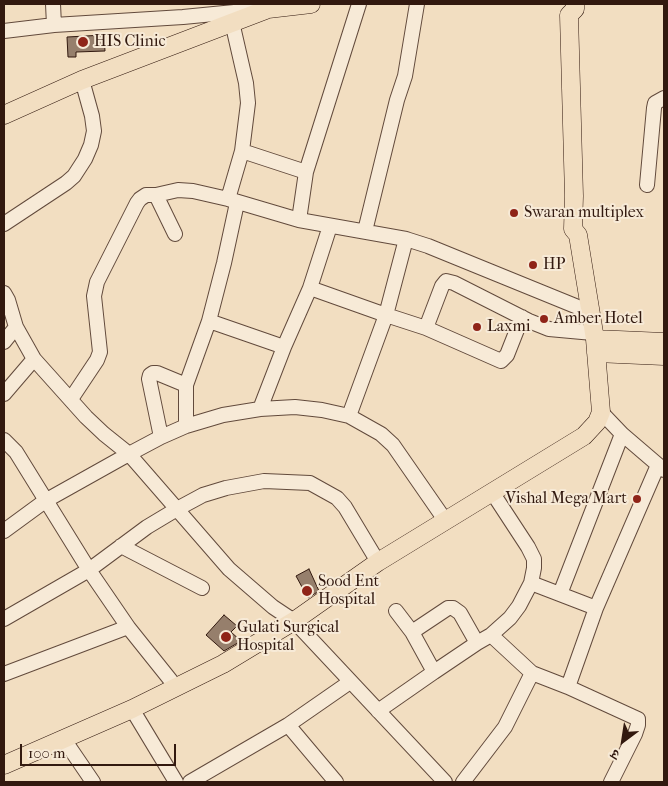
<!DOCTYPE html>
<html>
<head>
<meta charset="utf-8">
<style>
  body { margin:0 }
  #map { position:relative; width:668px; height:786px; overflow:hidden; background:#f2dec1; font-family:"IM FELL French Canon","Noto Serif Devanagari",serif }
  canvas { display:block }
  .frame { position:absolute; inset:0; border:5px solid #32190f; pointer-events:none }
  .north { position:absolute; left:598px; top:716px; width:50px; height:50px; -webkit-text-stroke:4px #f7ead7; paint-order:stroke; rotate:211deg; font-size:14px; font-weight:700; line-height:20px; text-align:center; color:#32190f }
  .north::after { content:''; display:block; margin:auto; width:18px; height:22px; background:#32190f; clip-path:polygon(50% 0,100% 100%,50% 72%,0 100%) }
  .scale { position:absolute; left:20px; top:744px; width:156px; height:22px; box-sizing:border-box; border:2px solid #32190f; border-top:0; padding-left:6px; font-size:15px; line-height:18px; white-space:nowrap; color:#32190f; -webkit-text-stroke:4px #f7ead7; paint-order:stroke }
</style>
</head>
<body>
<div id="map">
<canvas width="668" height="786"></canvas>
<div class="frame"></div>
<div class="north">उ</div>
<div class="scale">100 m</div>
</div>
<script>
const ctx = document.querySelector('canvas').getContext('2d');
ctx.lineJoin = 'round';
function fillPath(path, color) { ctx.fillStyle = color; ctx.fill(path, 'evenodd'); }
const toPath = rows => new Path2D(rows.map(r => 'M' + r).join(''));
function strokePath(path, color, width, dash) { ctx.strokeStyle = color; ctx.lineWidth = width; ctx.lineCap = dash ? 'butt' : 'round'; ctx.setLineDash(dash || []); ctx.stroke(path); }
function label(font, color, halo, rows, align = 'center') {
  ctx.font = font + ' "IM FELL French Canon",serif'; ctx.lineWidth = 4; ctx.setLineDash([]); ctx.textBaseline = 'middle'; ctx.strokeStyle = halo; ctx.fillStyle = color; for (const [text, x, y, turn = 0] of rows) {
    ctx.save(); ctx.translate(x, y); ctx.rotate((+turn || 0) * Math.PI / 180); ctx.textAlign = isNaN(turn) ? turn : align; if (halo) ctx.strokeText(text, 0, 0); ctx.fillText(text, 0, 0); ctx.restore();
  }
}
const building = toPath([
  [104,35,105,51,76,52,76,57,68,57,67,37,104,35],
  [309,569,319,591,308,598,296,576,309,569],
  [224,615,237,626,231,632,241,641,224,651,206,635,224,615]
]);
const minor = toPath([
  [53,4,54,25],
  [4,31,54,25,183,17,255,10],
  [242,151,306,172],
  [647,185,654,108,655,103,664,98],
  [228,199,242,151,248,103,246,83,232,22],
  [299,220,306,172,359,4],
  [4,224,66,183,74,176,85,159,91,145,94,131,92,116,82,80],
  [365,231,397,100,405,76,417,4],
  [175,234,156,195,178,190,193,191,228,199,299,220,406,239,386,315,426,328,442,286,446,281,454,283,529,321,549,329,593,333],
  [406,239,428,246,590,312],
  [310,288,330,226],
  [4,293,8,300,16,327,34,359,86,417,104,434,129,454,161,437,149,379,150,375,153,373,157,373,186,385],
  [209,321,224,263,237,203],
  [426,328,501,361,507,355,522,317],
  [4,342,16,327],
  [4,394,34,359],
  [71,399,97,360,100,352,94,296,97,282,137,203,140,199,146,195,156,195],
  [260,409,284,347,310,288,386,315,349,416],
  [601,412,622,434,664,470],
  [186,426,223,415,260,409,295,407,322,410,349,416,381,434,393,445,445,520],
  [161,437,186,426,186,385,209,321,284,347],
  [4,440,16,452,89,570,128,627],
  [4,531,45,501,129,454,229,569,273,607,294,621,445,782],
  [121,546,202,588],
  [531,583,596,608],
  [560,594,622,434],
  [396,611,412,632],
  [4,619,89,570,147,527,177,509,203,495,226,488,264,481,310,483,337,498,345,507,378,562],
  [491,635,532,673,568,687,638,719,638,725,635,734,611,782],
  [434,672,477,643],
  [4,674,128,627,176,687],
  [568,687,596,608,658,465],
  [132,709,176,782],
  [378,711,434,672,412,632,448,608,453,608,460,613,477,643,491,635,510,618,519,606,531,583,534,568,534,559,528,547,492,492],
  [288,725,350,682],
  [63,738,93,782],
  [190,782,288,725,336,782],
  [463,782,505,727,532,673]
]);
const major = toPath([
  [4,115,82,80,268,9,311,4],
  [595,339,664,342],
  [596,353,664,356],
  [4,765,132,709,223,664,294,621,378,562,584,436,597,422,601,412,595,339,578,235,573,229,574,196,569,15,575,9,575,4]
]);
const markers = [
  [83,42,6,"#8f2418"],
  [514,213,5,"#8f2418"],
  [533,265,5,"#8f2418"],
  [544,319,5,"#8f2418"],
  [477,327,5,"#8f2418"],
  [637,499,5,"#8f2418"],
  [307,591,6,"#8f2418"],
  [226,637,6,"#8f2418"]
];
const poiNames = [
  ["HIS Clinic",94,42],
  ["Swaran multiplex",524,213],
  ["HP",543,265],
  ["Amber Hotel",554,319],
  ["Laxmi",487,327],
  ["Vishal Mega Mart",627,499,"right"],
  ["Sood Ent",318,582],
  ["Hospital",318,600],
  ["Gulati Surgical",237,628],
  ["Hospital",237,646]
];
fillPath(building, '#967f6c');
strokePath(building, '#32190f', 1);
strokePath(minor, '#624a3c', 16);
strokePath(major, '#32190f', 19);
strokePath(minor, '#f7ead7', 14);
strokePath(major, '#f2dec1', 18);
for (const [x, y, r, color] of markers) { const dot = new Path2D(); dot.arc(x, y, r, 0, 2 * Math.PI); ctx.fillStyle = color; ctx.fill(dot); strokePath(dot, '#f7ead7', 2); }
label('16px', '#32190f', '#f7ead7', poiNames, 'left');
</script>
</body>
</html>
